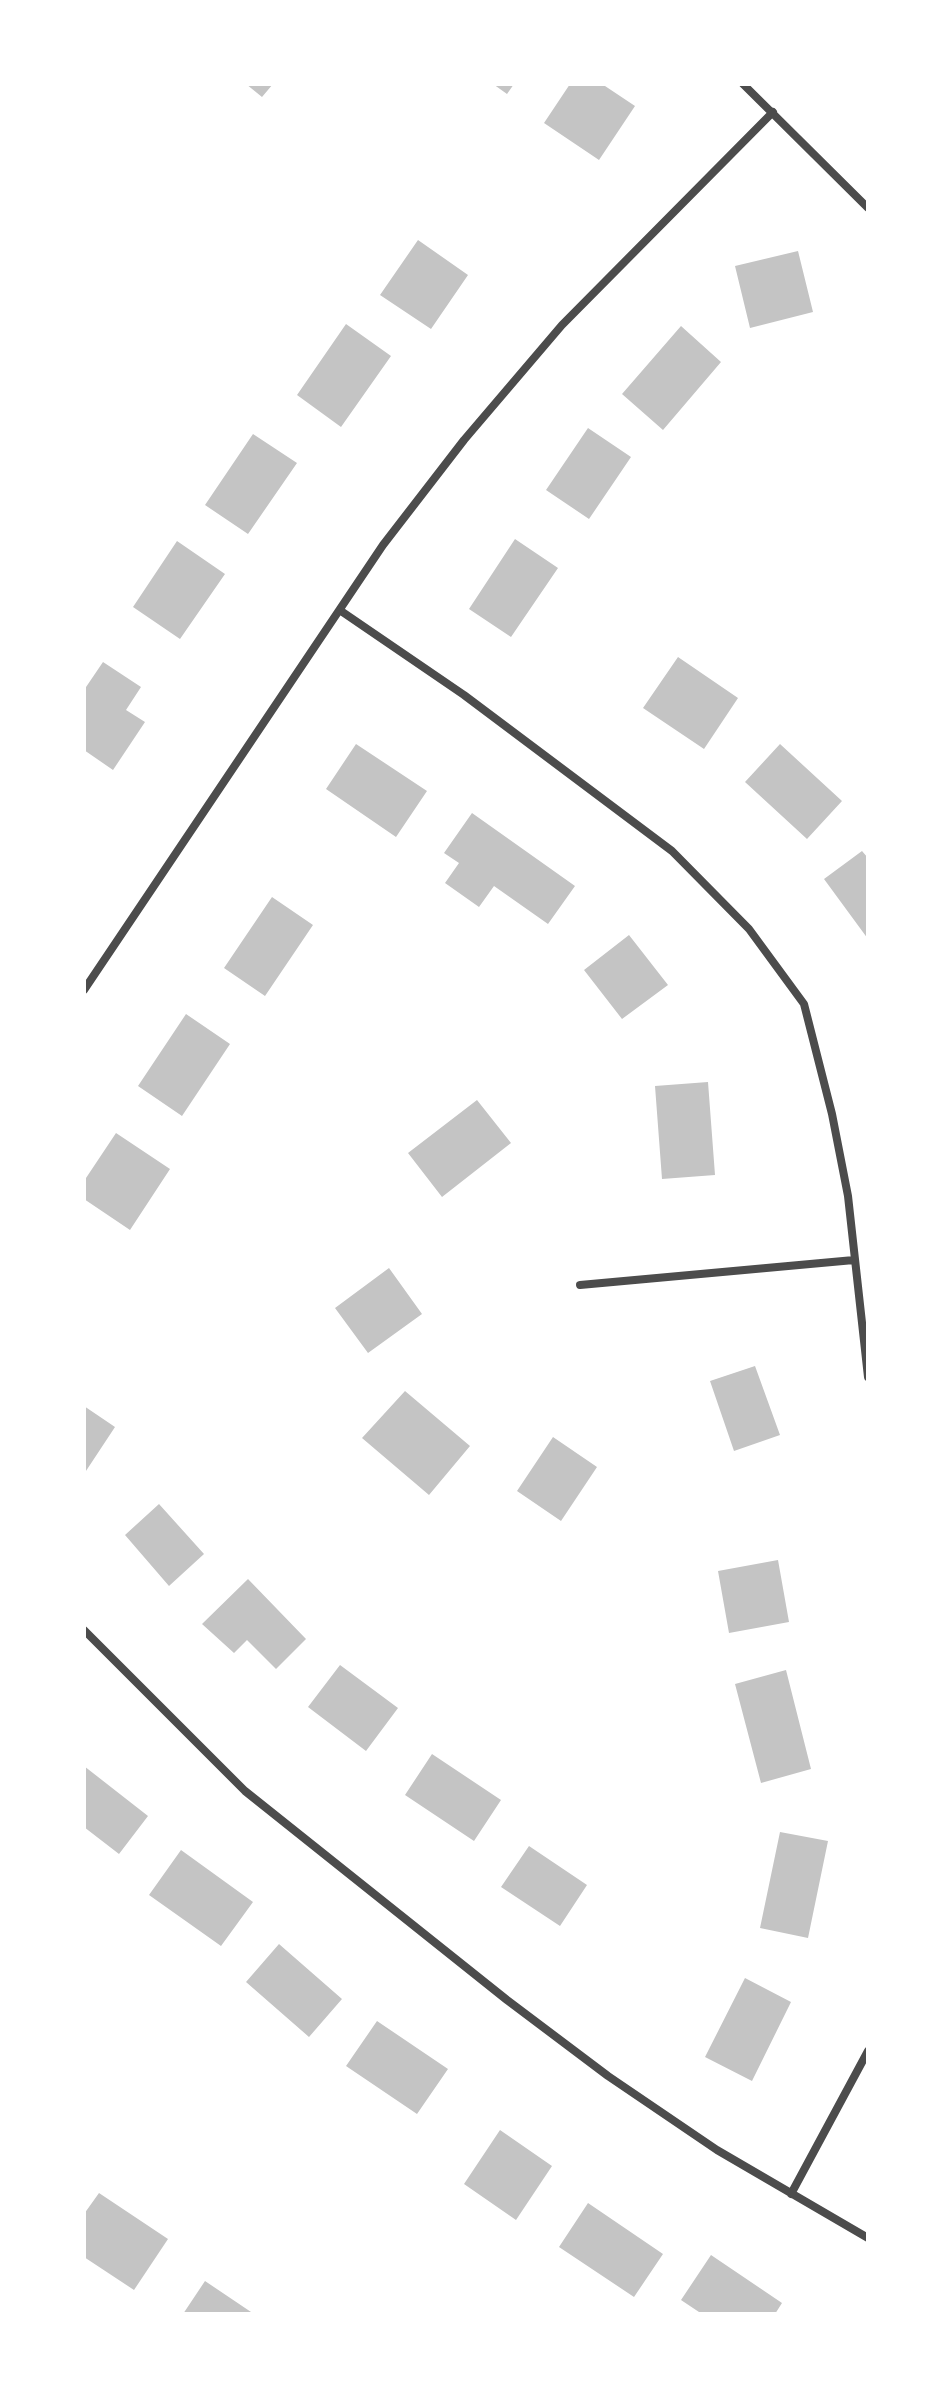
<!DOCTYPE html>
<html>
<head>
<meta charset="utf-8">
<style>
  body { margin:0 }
  #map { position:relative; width:952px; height:2398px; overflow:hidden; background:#fff; font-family:"PT Sans",sans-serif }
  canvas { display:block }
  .frame { position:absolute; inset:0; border:86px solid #fff; pointer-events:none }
</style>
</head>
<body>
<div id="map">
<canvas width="952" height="2398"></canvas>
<div class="frame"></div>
</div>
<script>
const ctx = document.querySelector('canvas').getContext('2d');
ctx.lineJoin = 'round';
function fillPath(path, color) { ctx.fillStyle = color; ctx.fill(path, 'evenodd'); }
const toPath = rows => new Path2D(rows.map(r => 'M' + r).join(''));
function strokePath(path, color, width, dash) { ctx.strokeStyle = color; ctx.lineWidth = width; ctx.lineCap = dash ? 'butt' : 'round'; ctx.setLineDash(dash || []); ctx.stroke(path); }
const building = toPath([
  [246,84,273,84,262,97],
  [493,84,514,84,507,94],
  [570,84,602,84,635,106,599,160,544,123],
  [418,240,468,275,431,329,380,295],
  [798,251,813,312,750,328,735,266],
  [346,324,391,356,341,427,297,395],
  [681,326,721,362,663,430,622,394],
  [588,428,631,457,589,519,546,490],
  [253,434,297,463,248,534,205,505],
  [515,539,558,568,511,637,469,609],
  [177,541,225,574,180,639,133,607],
  [678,657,738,698,704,749,643,708],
  [103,662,141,687,126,710,145,722,113,770,84,750,84,690],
  [356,744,427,791,396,837,326,789],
  [780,744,842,801,807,839,745,782],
  [472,813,575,886,548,924,494,886,479,907,445,883,459,863,444,853],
  [862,851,868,858,868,939,824,879],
  [272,897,313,925,265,996,224,968],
  [629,935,668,985,622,1019,584,970],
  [186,1014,230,1044,182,1116,138,1086],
  [708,1082,715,1175,662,1179,655,1086],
  [477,1100,511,1143,442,1197,408,1153],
  [116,1133,170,1169,130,1230,84,1199,84,1181],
  [389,1268,422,1314,368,1353,335,1308],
  [755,1366,780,1435,734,1451,710,1381],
  [405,1391,470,1446,429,1495,362,1438],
  [84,1406,115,1427,84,1474],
  [553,1437,597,1467,561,1521,517,1491],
  [159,1504,204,1554,169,1586,125,1535],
  [778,1560,789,1622,729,1633,718,1571],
  [248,1579,306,1639,276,1669,247,1640,234,1653,202,1624],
  [340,1665,398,1708,366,1751,308,1707],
  [786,1670,811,1769,761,1783,735,1684],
  [432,1754,501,1800,474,1841,405,1795],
  [84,1766,148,1816,119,1854,84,1827],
  [780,1832,828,1841,808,1938,760,1928],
  [529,1846,587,1885,560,1926,501,1887],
  [181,1850,253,1902,221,1946,149,1895],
  [279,1944,342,1999,309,2037,246,1982],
  [745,1978,791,2002,752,2081,705,2057],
  [377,2021,448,2069,417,2114,346,2066],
  [500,2130,552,2166,516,2220,464,2184],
  [99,2193,168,2239,134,2290,84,2257,84,2214],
  [588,2203,663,2254,634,2297,559,2247],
  [711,2255,782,2303,775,2314,702,2314,681,2300],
  [205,2281,254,2314,183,2314]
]);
const minor = toPath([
  [743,84,868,208],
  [341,611,464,695,672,851,749,929,804,1004,832,1114,848,1196,868,1377],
  [84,990,383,545,464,440,562,325,773,112],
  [580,1285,854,1260],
  [84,1630,245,1791,507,2000,608,2076,717,2150,868,2238],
  [791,2194,868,2051]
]);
fillPath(building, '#c4c4c4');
strokePath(minor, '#4c4c4c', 8);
</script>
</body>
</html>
